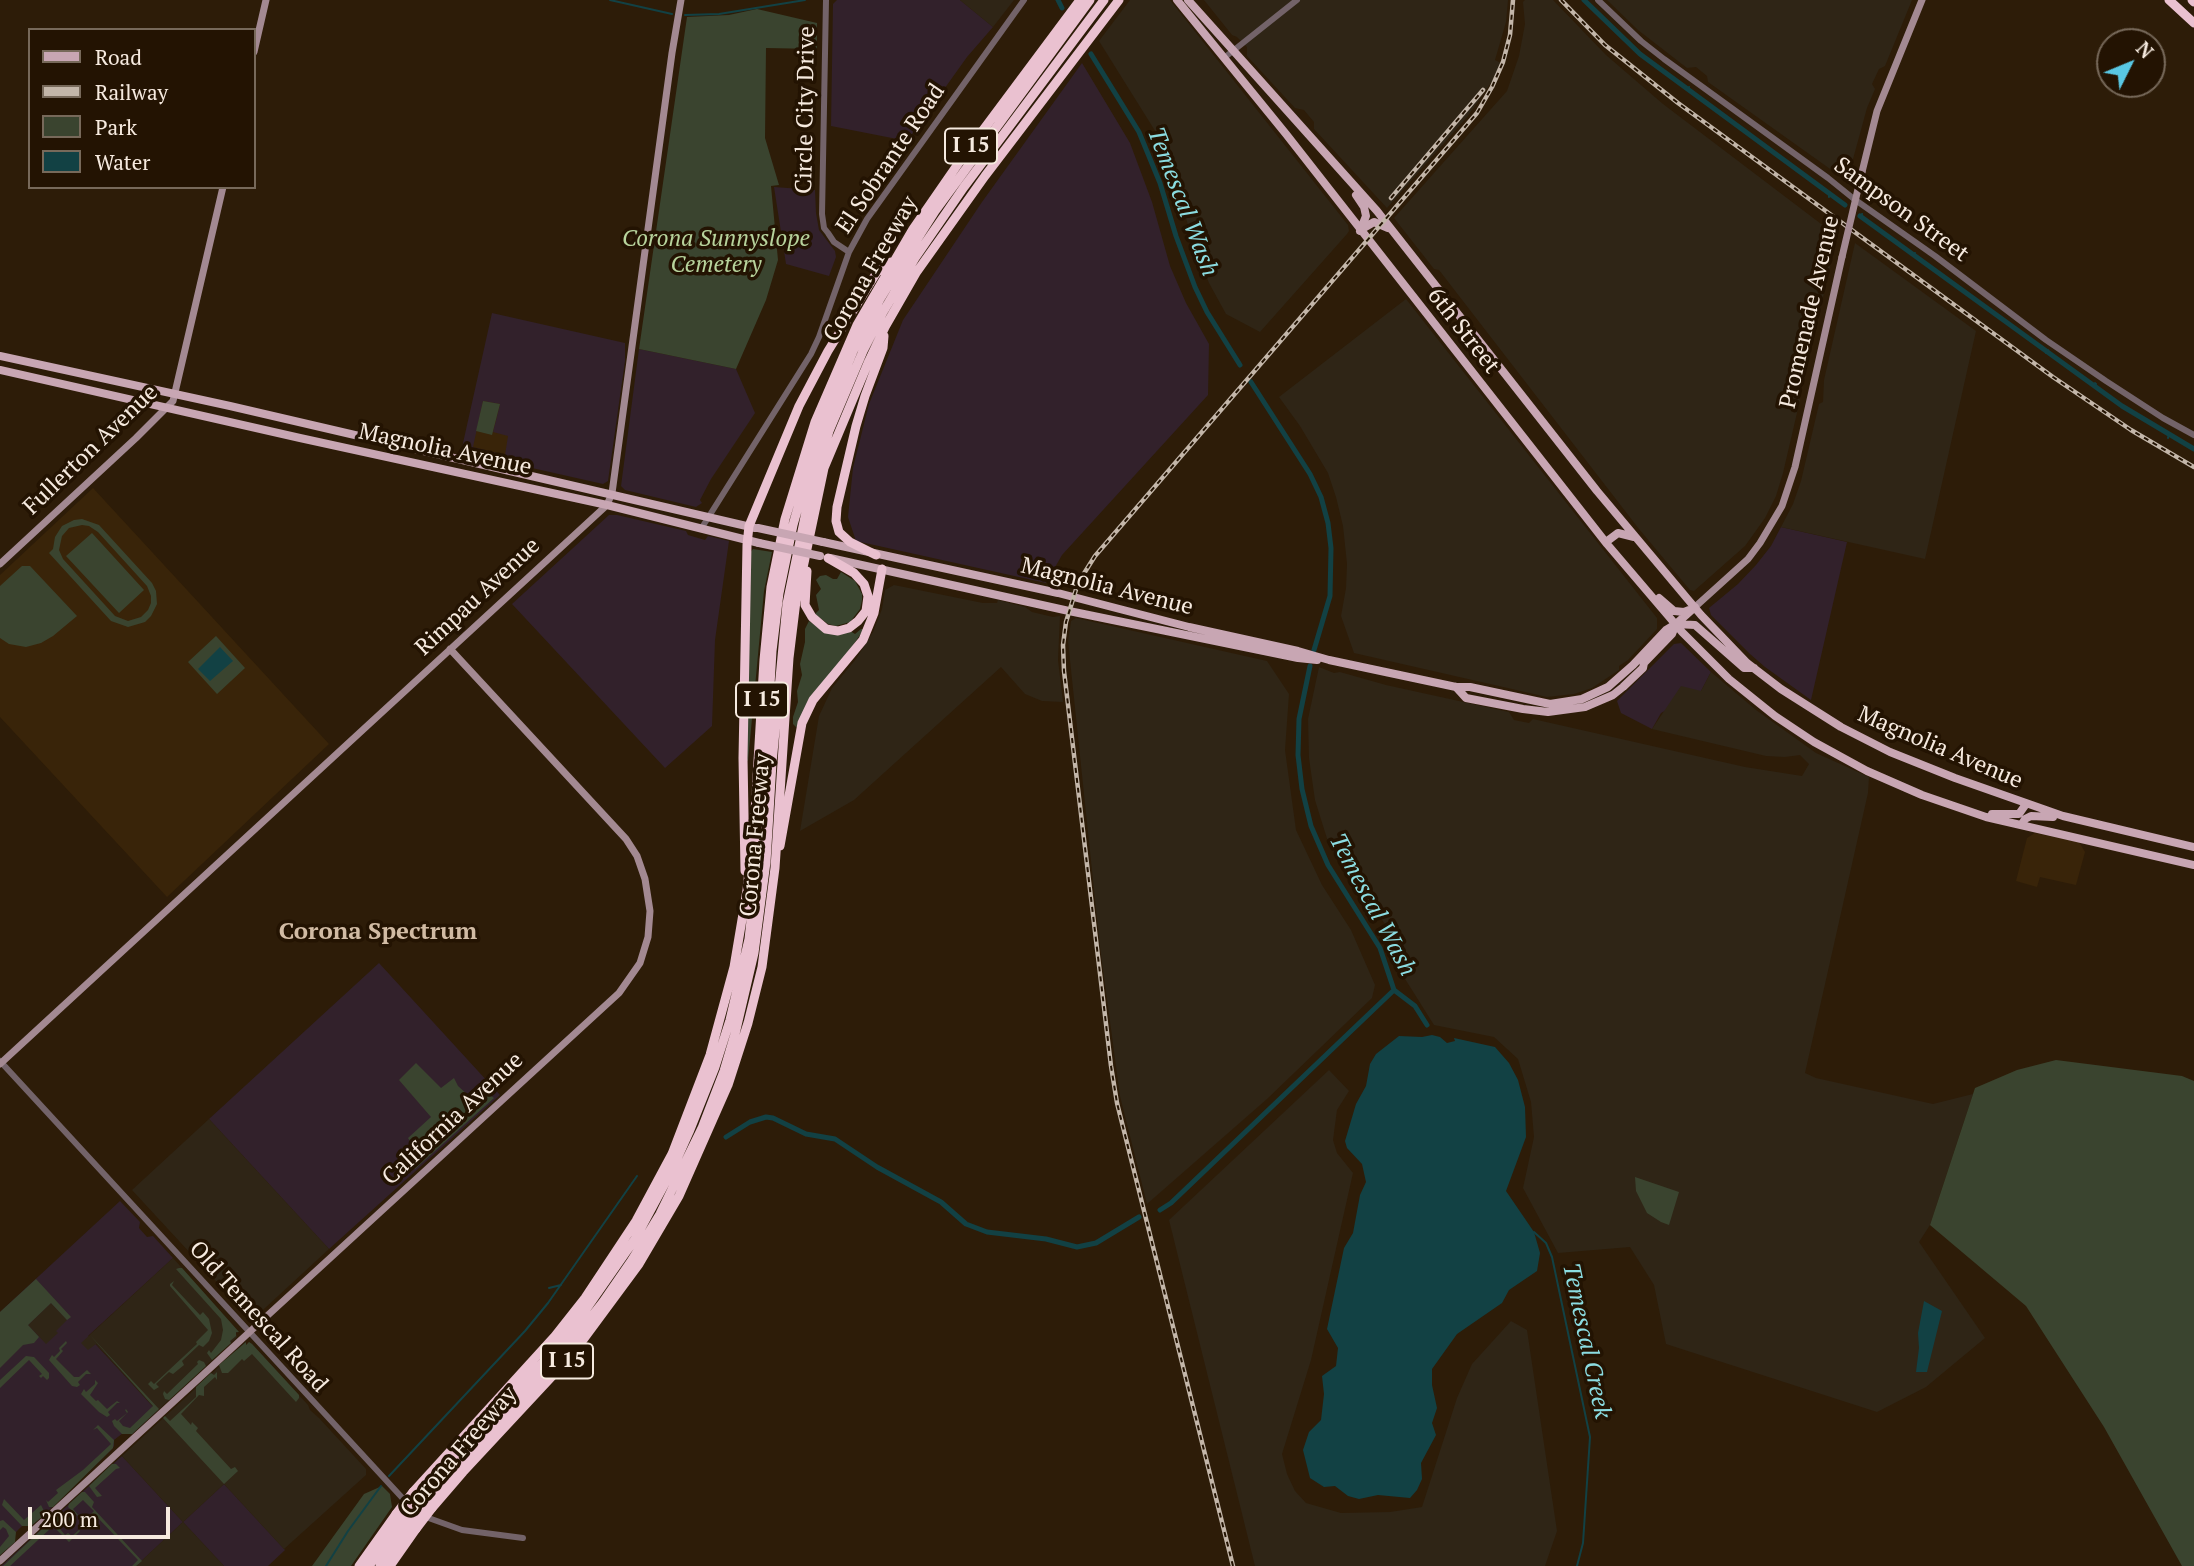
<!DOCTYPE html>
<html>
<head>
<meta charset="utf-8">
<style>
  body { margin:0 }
  #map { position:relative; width:2194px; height:1566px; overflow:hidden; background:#2d1c08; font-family:"PT Serif",serif }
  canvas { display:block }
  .legend { position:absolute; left:28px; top:28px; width:228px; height:161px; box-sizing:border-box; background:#231302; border:2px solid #77695a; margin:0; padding:9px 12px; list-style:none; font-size:21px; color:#f6eadf }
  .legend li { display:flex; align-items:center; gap:14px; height:35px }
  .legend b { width:35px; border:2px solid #77695a }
  .north { position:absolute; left:2096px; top:28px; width:70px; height:70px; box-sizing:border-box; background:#231302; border:2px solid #77695a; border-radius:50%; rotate:47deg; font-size:19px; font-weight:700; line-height:28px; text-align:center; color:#f6eadf }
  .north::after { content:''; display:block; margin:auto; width:24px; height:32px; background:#59c8e4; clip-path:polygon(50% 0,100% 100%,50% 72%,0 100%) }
  .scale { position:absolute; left:28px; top:1507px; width:142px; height:32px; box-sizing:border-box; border:4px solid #f6eadf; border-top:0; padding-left:9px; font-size:21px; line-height:24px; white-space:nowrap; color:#f6eadf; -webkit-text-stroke:5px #231302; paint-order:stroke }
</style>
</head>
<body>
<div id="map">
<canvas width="2194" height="1566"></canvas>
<ul class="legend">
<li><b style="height:9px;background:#c8a6b3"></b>Road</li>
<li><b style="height:9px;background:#c3b6a9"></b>Railway</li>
<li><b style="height:19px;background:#3a442f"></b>Park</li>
<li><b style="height:19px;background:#124144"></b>Water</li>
</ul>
<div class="north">N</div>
<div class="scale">200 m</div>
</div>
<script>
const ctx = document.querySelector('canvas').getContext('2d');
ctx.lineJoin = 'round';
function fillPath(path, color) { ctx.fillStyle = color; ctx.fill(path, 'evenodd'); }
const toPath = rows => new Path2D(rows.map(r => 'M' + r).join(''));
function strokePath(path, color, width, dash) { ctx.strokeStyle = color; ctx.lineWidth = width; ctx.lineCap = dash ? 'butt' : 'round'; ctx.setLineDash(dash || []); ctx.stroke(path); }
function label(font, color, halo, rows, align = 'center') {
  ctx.font = font + ' "PT Serif",serif'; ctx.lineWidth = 7; ctx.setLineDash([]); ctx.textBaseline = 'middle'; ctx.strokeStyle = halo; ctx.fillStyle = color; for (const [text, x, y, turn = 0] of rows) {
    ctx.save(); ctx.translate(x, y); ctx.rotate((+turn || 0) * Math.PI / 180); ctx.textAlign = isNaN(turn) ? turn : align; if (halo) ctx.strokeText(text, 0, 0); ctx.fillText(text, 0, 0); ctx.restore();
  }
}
const commercial = toPath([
  [837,0,960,0,993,27,967,57,907,141,903,138,897,139,831,126,833,4],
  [1082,63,1130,143,1152,202,1170,266,1186,303,1209,344,1208,395,1062,555,1046,583,856,541,848,517,853,468,869,404,903,320,982,202],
  [774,187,815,190,816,213,819,230,835,251,836,257,829,276,786,264],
  [492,313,625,343,625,361,608,481,603,484,461,452],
  [639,349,736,369,755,413,711,479,700,500,702,503,696,507,625,490,621,486],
  [609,515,617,515,686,531,688,535,705,540,708,536,729,541,715,640,712,726,665,768,512,604],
  [1781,527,1847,542,1811,700,1765,667,1750,654,1711,615,1709,608,1738,584,1756,565,1771,546],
  [1681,643,1711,672,1701,691,1661,713,1652,729,1621,713,1617,701,1674,644],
  [379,963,500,1095,329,1249,209,1119],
  [120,1201,140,1222,139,1228,147,1237,153,1236,173,1258,88,1336,157,1411,132,1434,123,1433,114,1440,114,1446,111,1450,44,1515,31,1526,22,1526,14,1534,15,1542,0,1555,0,1312],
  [122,1456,183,1522,224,1484,285,1550,268,1566,224,1566,183,1522,136,1566,1,1566]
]);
const industrial = toPath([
  [960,0,1014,0,993,27],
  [1130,0,1170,0,1348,225,1349,231,1347,234,1260,332,1226,314,1209,283,1194,245,1171,168,1157,134,1099,41],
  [1204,0,1508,0,1506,22,1495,60,1501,63,1493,80,1467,117,1387,208,1314,129,1314,122,1304,110,1295,108,1247,56,1247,47,1237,37,1232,35],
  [1525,0,1553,0,1606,55,1663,104,1837,236,1805,376,1801,380,1796,396,1800,400,1783,473,1776,496,1765,518,1745,546,1694,591,1690,590,1639,529,1439,270,1434,269,1394,218,1507,91,1519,56,1525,24,1523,2],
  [1607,0,1912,0,1885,66,1879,69,1872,84,1875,89,1867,108,1847,181,1708,82,1707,76,1696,67,1687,68,1638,30],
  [1855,243,1976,331,1925,559,1781,527,1793,504,1801,481,1819,404,1823,402,1824,380],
  [1406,299,1657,618,1657,629,1628,660,1619,666,1619,670,1592,688,1574,694,1547,697,1354,653,1341,616,1346,588,1347,564,1343,526,1336,497,1328,473,1300,426,1279,397],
  [894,585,983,603,997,603,998,600,1025,607,1032,612,1053,617,1060,616,1058,660,1063,702,1042,701,1025,694,1001,667,854,800,800,831,819,716,832,688,856,659,873,632,882,609,885,590],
  [1076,618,1267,661,1289,694,1285,750,1296,830,1322,885,1351,930,1375,985,1372,998,1267,1099,1147,1204,1120,1096,1100,947,1068,641,1071,621],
  [1319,667,1334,673,1340,672,1386,685,1509,712,1514,720,1529,723,1533,719,1745,767,1802,776,1809,764,1800,755,1785,757,1766,756,1652,729,1681,686,1701,691,1711,672,1756,710,1816,753,1869,777,1868,793,1805,1073,1816,1078,1933,1104,1973,1094,1930,1225,1919,1242,1985,1338,1926,1387,1877,1412,1666,1344,1654,1285,1630,1247,1558,1253,1523,1188,1534,1137,1531,1102,1518,1059,1494,1037,1434,1025,1390,955,1406,940,1385,924,1329,845,1315,800,1309,758,1308,719],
  [1329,1070,1349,1091,1337,1110,1333,1140,1337,1153,1353,1173,1311,1360,1282,1454,1287,1474,1295,1491,1306,1503,1341,1513,1390,1512,1422,1507,1457,1398,1472,1364,1511,1321,1527,1330,1557,1531,1545,1566,1255,1566,1169,1220],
  [209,1119,329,1249,252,1320,132,1190],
  [173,1258,239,1332,236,1333,237,1337,157,1411,96,1344,88,1350,81,1343],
  [51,1303,67,1320,56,1331,58,1333,46,1344,28,1325],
  [246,1342,246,1345,248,1345,249,1342,252,1344,308,1405,310,1410,319,1418,366,1469,366,1475,284,1549,224,1484,183,1522,224,1566,136,1566,183,1522,122,1456]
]);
const built = toPath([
  [483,401,500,404,493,432,508,436,505,455,473,447],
  [93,488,329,744,167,897,0,717,0,575],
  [2035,833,2079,842,2085,852,2076,885,2040,877,2037,887,2016,881,2027,838]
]);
const green = toPath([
  [757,9,817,23,817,49,766,48,765,138,779,185,771,186,778,260,766,300,736,369,639,349,687,17,729,15],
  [483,401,500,404,492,435,476,431],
  [82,519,99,525,152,583,156,591,157,604,151,616,145,622,128,627,111,621,49,553,53,549,55,537,62,526,74,520],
  [82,525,89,526,98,532,147,586,151,596,151,603,148,610,141,617,128,621,115,616,63,559,59,550,62,536,69,528],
  [92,533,144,590,119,613,66,556],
  [753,549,772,552,764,591,748,761,746,760,750,553],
  [22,566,30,566,77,616,53,636,41,643,26,647,9,644,0,638,0,586],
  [841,572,855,581,862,594,862,600,860,609,850,622,836,626,828,624,815,614,819,610,816,595,821,589,816,580,820,576,826,575,833,579,837,579],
  [809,621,819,628,850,631,855,634,861,629,864,629,798,726,796,727,793,724,793,717,798,702,797,691,802,675,800,664,805,642,805,629],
  [216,636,245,668,217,694,188,662],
  [2056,1060,2182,1076,2194,1081,2194,1566,2182,1566,2104,1427,2026,1306,1930,1225,1975,1088,2017,1070],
  [416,1063,441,1088,454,1078,458,1086,470,1097,478,1098,487,1093,494,1098,415,1169,410,1163,417,1152,408,1138,431,1117,399,1080],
  [1635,1177,1679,1192,1669,1225,1661,1222,1647,1213,1636,1191],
  [179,1268,182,1268,239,1332,236,1332,236,1336,230,1341,231,1343,212,1360,207,1353,209,1350,211,1353,221,1340,223,1330,221,1319,176,1269],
  [36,1279,71,1317,67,1320,51,1303,28,1325,39,1337,34,1343,23,1345,0,1368,0,1312],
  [174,1281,172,1285,200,1315,203,1312,209,1319,212,1333,209,1341,203,1347,199,1345,182,1361,184,1365,173,1374,169,1372,156,1384,159,1387,154,1390,148,1384,151,1381,154,1384,197,1344,196,1342,208,1330,170,1286,170,1284],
  [89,1334,159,1409,132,1434,122,1434,114,1426,112,1421,115,1419,117,1421,127,1413,125,1410,131,1404,126,1409,128,1412,119,1421,123,1426,130,1428,153,1406],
  [66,1341,67,1343,61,1349,63,1351,56,1359,74,1377,79,1377,87,1370,91,1374,86,1374,78,1382,80,1385,77,1387,72,1386,49,1360,52,1355,54,1357,60,1351,59,1348],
  [246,1342,246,1345,249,1342,252,1344,299,1395,299,1398,296,1402,252,1354,244,1361,242,1359,228,1373,222,1373,219,1365],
  [26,1356,34,1357,49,1373,49,1378,47,1380,43,1376,41,1378,39,1376,42,1374,29,1360,0,1388,0,1380],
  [199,1360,204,1362,206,1366,169,1400,165,1399,163,1394,164,1391,167,1394,198,1364,197,1362],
  [217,1372,217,1380,215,1377,204,1387,204,1396,199,1395,181,1414,191,1425,192,1422,198,1428,196,1431,231,1469,235,1467,238,1471,224,1484,163,1418,165,1416,170,1421,196,1397,196,1387,211,1373,214,1375],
  [95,1380,98,1383,90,1395,96,1401,98,1400,107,1409,117,1401,120,1403,117,1403,108,1412,110,1415,107,1417,99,1412,81,1394,84,1389,86,1392,95,1384],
  [98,1425,114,1440,113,1448,53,1507,49,1507,46,1500,48,1502,58,1493,56,1490,83,1470,111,1444,97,1428,93,1430],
  [112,1464,116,1464,120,1468,116,1469,95,1488,102,1496,97,1497,89,1486],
  [382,1486,390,1494,392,1507,351,1566,312,1566,364,1494],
  [82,1492,85,1492,94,1502,92,1507,142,1561,136,1566,132,1566,138,1560,99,1519,94,1519,86,1526,82,1522,86,1524,93,1516,91,1514,94,1511,83,1500,73,1509,79,1516,82,1513,79,1517,68,1507,69,1504],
  [4,1499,24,1520,41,1505,44,1511,44,1515,31,1526,22,1526,2,1505],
  [60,1512,64,1512,73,1521,69,1526,71,1523,65,1516,56,1524,65,1535,68,1533,72,1536,79,1530,77,1527,80,1531,69,1542,54,1527,51,1528,10,1566,3,1566],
  [3,1520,16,1532,15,1542,0,1555,0,1547,9,1536,6,1529,3,1527,0,1530,0,1521]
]);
const water = toPath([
  [220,647,233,661,210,681,198,669],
  [1432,1035,1440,1037,1447,1043,1455,1041,1454,1038,1495,1047,1509,1063,1518,1080,1525,1107,1526,1137,1506,1191,1534,1232,1540,1253,1537,1271,1509,1290,1502,1303,1457,1334,1432,1369,1432,1385,1437,1408,1432,1423,1436,1435,1421,1463,1422,1479,1417,1490,1410,1498,1378,1495,1359,1499,1348,1496,1335,1486,1324,1487,1310,1478,1303,1450,1309,1432,1321,1420,1324,1394,1322,1376,1336,1366,1338,1348,1327,1329,1344,1248,1353,1233,1360,1195,1366,1182,1362,1164,1347,1148,1345,1141,1356,1104,1366,1086,1370,1064,1376,1054,1399,1036,1422,1037],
  [1924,1301,1942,1311,1927,1372,1916,1372,1919,1348,1918,1333]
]);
const stream = toPath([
  [610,0,672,14],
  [1587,3,1588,2],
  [685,15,719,14,805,0],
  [1688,90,1689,87],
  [1829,197,1829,194],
  [1861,217,1862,214],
  [1912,254,1915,253],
  [2046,353,2048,350],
  [2093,386,2095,383],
  [2095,387,2096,384],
  [2168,438,2169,434],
  [1534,1232,1546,1243,1552,1257,1590,1437,1583,1543,1577,1566],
  [549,1288,561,1285],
  [389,1476,525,1331,548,1303,637,1176],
  [326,1566,348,1531,381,1486]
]);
const canal = toPath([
  [1058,0,1062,8],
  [1584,0,1640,54,1845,205],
  [1091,54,1139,132,1160,183,1176,236,1195,287,1207,312,1240,365],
  [1860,216,2122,406,2194,449],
  [1251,382,1310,474,1321,497,1328,523,1331,548,1330,596,1314,650],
  [1310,666,1299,719,1298,755,1302,789,1311,826,1328,865,1380,948,1394,990,1415,1006,1427,1025],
  [726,1137,750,1122,766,1117,773,1118,806,1134,835,1139,877,1167,941,1202,966,1224,987,1232,1046,1239,1077,1247,1096,1243,1139,1217],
  [1160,1210,1171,1203,1394,990]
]);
const tertiary = toPath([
  [826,0,822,214,824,228,828,233,834,242,849,252],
  [1598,0,1641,41,1664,59,1828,178,1854,199,1935,256,2046,340,2106,381,2163,418,2194,435],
  [1224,58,1297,0],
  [701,529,811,354,819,337,849,252,867,219,1024,0],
  [0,1061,407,1503],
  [423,1516,462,1530,523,1538]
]);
const secondary = toPath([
  [254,52,266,0],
  [1862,172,1877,111,1922,0],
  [0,564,136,438,173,401,223,187],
  [1695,607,1748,559,1760,543,1782,506,1795,467,1842,257],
  [0,1064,607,505,612,493,672,53,681,0],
  [0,1561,619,993,640,963,648,937,650,911,645,879,637,856,626,839,450,649]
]);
const primary = toPath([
  [1177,0,1286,134,1607,544,1682,632,1729,679,1775,716,1814,742,1867,771,1922,795,1986,817,2194,865],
  [1188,0,1377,211,1597,491,1701,615,1747,663,1781,689,1841,727,1890,752,1955,778,2063,816,2194,847],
  [1356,195,1364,207,1366,216,1360,231],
  [1362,229,1374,222,1388,228],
  [0,356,230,406,755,528],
  [0,370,300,438,607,505,759,543],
  [823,542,1058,593,1189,627,1298,651,1329,660,1456,687,1470,687,1550,704,1582,699,1608,687,1633,665,1666,630,1676,624,1695,607],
  [1606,542,1618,533,1634,537],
  [830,558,1069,611,1298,658,1317,660],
  [1659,598,1674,611,1684,612,1689,610],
  [1676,624,1695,625,1744,668,1754,668],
  [1456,687,1466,698,1523,709,1548,712,1585,707,1613,695,1623,687,1643,668,1644,663,1672,634,1676,624],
  [1992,814,2019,814,2026,804],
  [2022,824,2025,819,2031,816,2053,817]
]);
const motorway = toPath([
  [2169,0,2194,23],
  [2192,0,2194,2],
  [876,555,850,542,839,532,836,521,837,507,856,426,865,396,883,348,884,336],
  [807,571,805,605,812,617,826,629,838,631,849,628,858,621,866,611,868,596,864,584,854,573,828,558],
  [780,846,802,723,813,700,863,640,874,613,882,569],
  [745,871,743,758,747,545,749,526,799,406,828,351,877,272,891,262],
  [413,1492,555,1336,585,1298,636,1221,672,1154,710,1055,734,967,747,890,755,812,764,660,771,587,785,519,815,422,857,325,913,229,960,161,1080,0],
  [419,1498,455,1456,552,1353,582,1315,635,1239,672,1170,689,1132,715,1067,730,1020,749,939,762,820,772,651,779,593,793,525,819,434,853,351,880,299,909,252,935,211,1090,0],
  [425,1504,457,1466,563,1353,603,1302,632,1260,660,1214,702,1128,724,1071,735,1034,754,953,766,862,772,763,787,604,806,512,829,431,863,351,883,312,915,258,964,187,1104,0],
  [432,1508,463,1472,571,1356,639,1264,679,1196,728,1085,748,1023,762,967,775,868,789,658,796,601,824,468,868,363,885,327,916,273,985,176,1119,0],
  [359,1566,396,1514],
  [369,1566,402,1520],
  [380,1566,408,1525],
  [390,1566,416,1529]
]);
const rail = toPath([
  [1561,0,1605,45,1678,103,2053,377,2131,430,2194,467],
  [1391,198,1483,90],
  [1233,1566,1117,1103,1111,1066,1064,671,1063,645,1066,622,1078,583,1095,556,1477,113,1492,87,1503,62,1510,35,1513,0]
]);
const secondaryBridge = toPath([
  [1842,257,1862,172]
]);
const primaryBridge = toPath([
  [758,528,823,542],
  [759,543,820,556]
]);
const motorwayBridge = toPath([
  [396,1514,413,1492],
  [402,1520,419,1498],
  [408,1525,425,1504],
  [416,1529,432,1508]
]);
const shields = [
  [971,146,52],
  [762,700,52],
  [567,1361,52]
];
const shieldNames = [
  ["I 15",971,146],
  ["I 15",762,700],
  ["I 15",567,1361]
];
const streetNames = [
  ["Circle City Drive",806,110,-89],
  ["El Sobrante Road",891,159,-56],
  ["Sampson Street",1901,210,36],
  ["Corona Freeway",871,269,-60],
  ["Promenade Avenue",1810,312,-77],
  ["6th Street",1463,331,52],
  ["Fullerton Avenue",91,450,-44],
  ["Magnolia Avenue",445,450,12],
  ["Magnolia Avenue",1107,587,14],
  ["Rimpau Avenue",478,597,-43],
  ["Magnolia Avenue",1940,748,23],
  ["Corona Freeway",756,835,-85],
  ["California Avenue",453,1119,-43],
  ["Old Temescal Road",258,1317,48],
  ["Corona Freeway",459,1452,-49]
];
const parkNames = [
  ["Corona Sunnyslope",716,239],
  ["Cemetery",716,265]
];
const waterNames = [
  ["Temescal Wash",1182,202,69],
  ["Temescal Wash",1372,905,62],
  ["Temescal Creek",1586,1341,78]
];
const neighbourhoodNames = [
  ["Corona Spectrum",378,932]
];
fillPath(commercial, '#32212b');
fillPath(industrial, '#2f2516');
fillPath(built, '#392409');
fillPath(green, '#3a442f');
fillPath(water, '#124144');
strokePath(stream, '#124144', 2);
strokePath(canal, '#124144', 5);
strokePath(tertiary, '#736369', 6);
strokePath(secondary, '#a38992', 7);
strokePath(primary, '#c8a6b3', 8);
strokePath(motorway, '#eac1d0', 9);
strokePath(rail, '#c3b6a9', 4.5);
strokePath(rail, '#231302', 2, [5]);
strokePath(secondaryBridge, '#a38992', 7);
strokePath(primaryBridge, '#c8a6b3', 8);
strokePath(motorwayBridge, '#eac1d0', 9);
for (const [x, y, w] of shields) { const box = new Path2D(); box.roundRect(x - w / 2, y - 17.5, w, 35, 5); ctx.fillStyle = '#231302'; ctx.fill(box); strokePath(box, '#f6eadf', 2); }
label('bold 21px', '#f6eadf', null, shieldNames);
label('23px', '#f6eadf', '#231302', streetNames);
label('italic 23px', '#b7d39c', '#231302', parkNames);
label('italic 24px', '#8bdce1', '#231302', waterNames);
label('bold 24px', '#d1bba4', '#231302', neighbourhoodNames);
</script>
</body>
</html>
